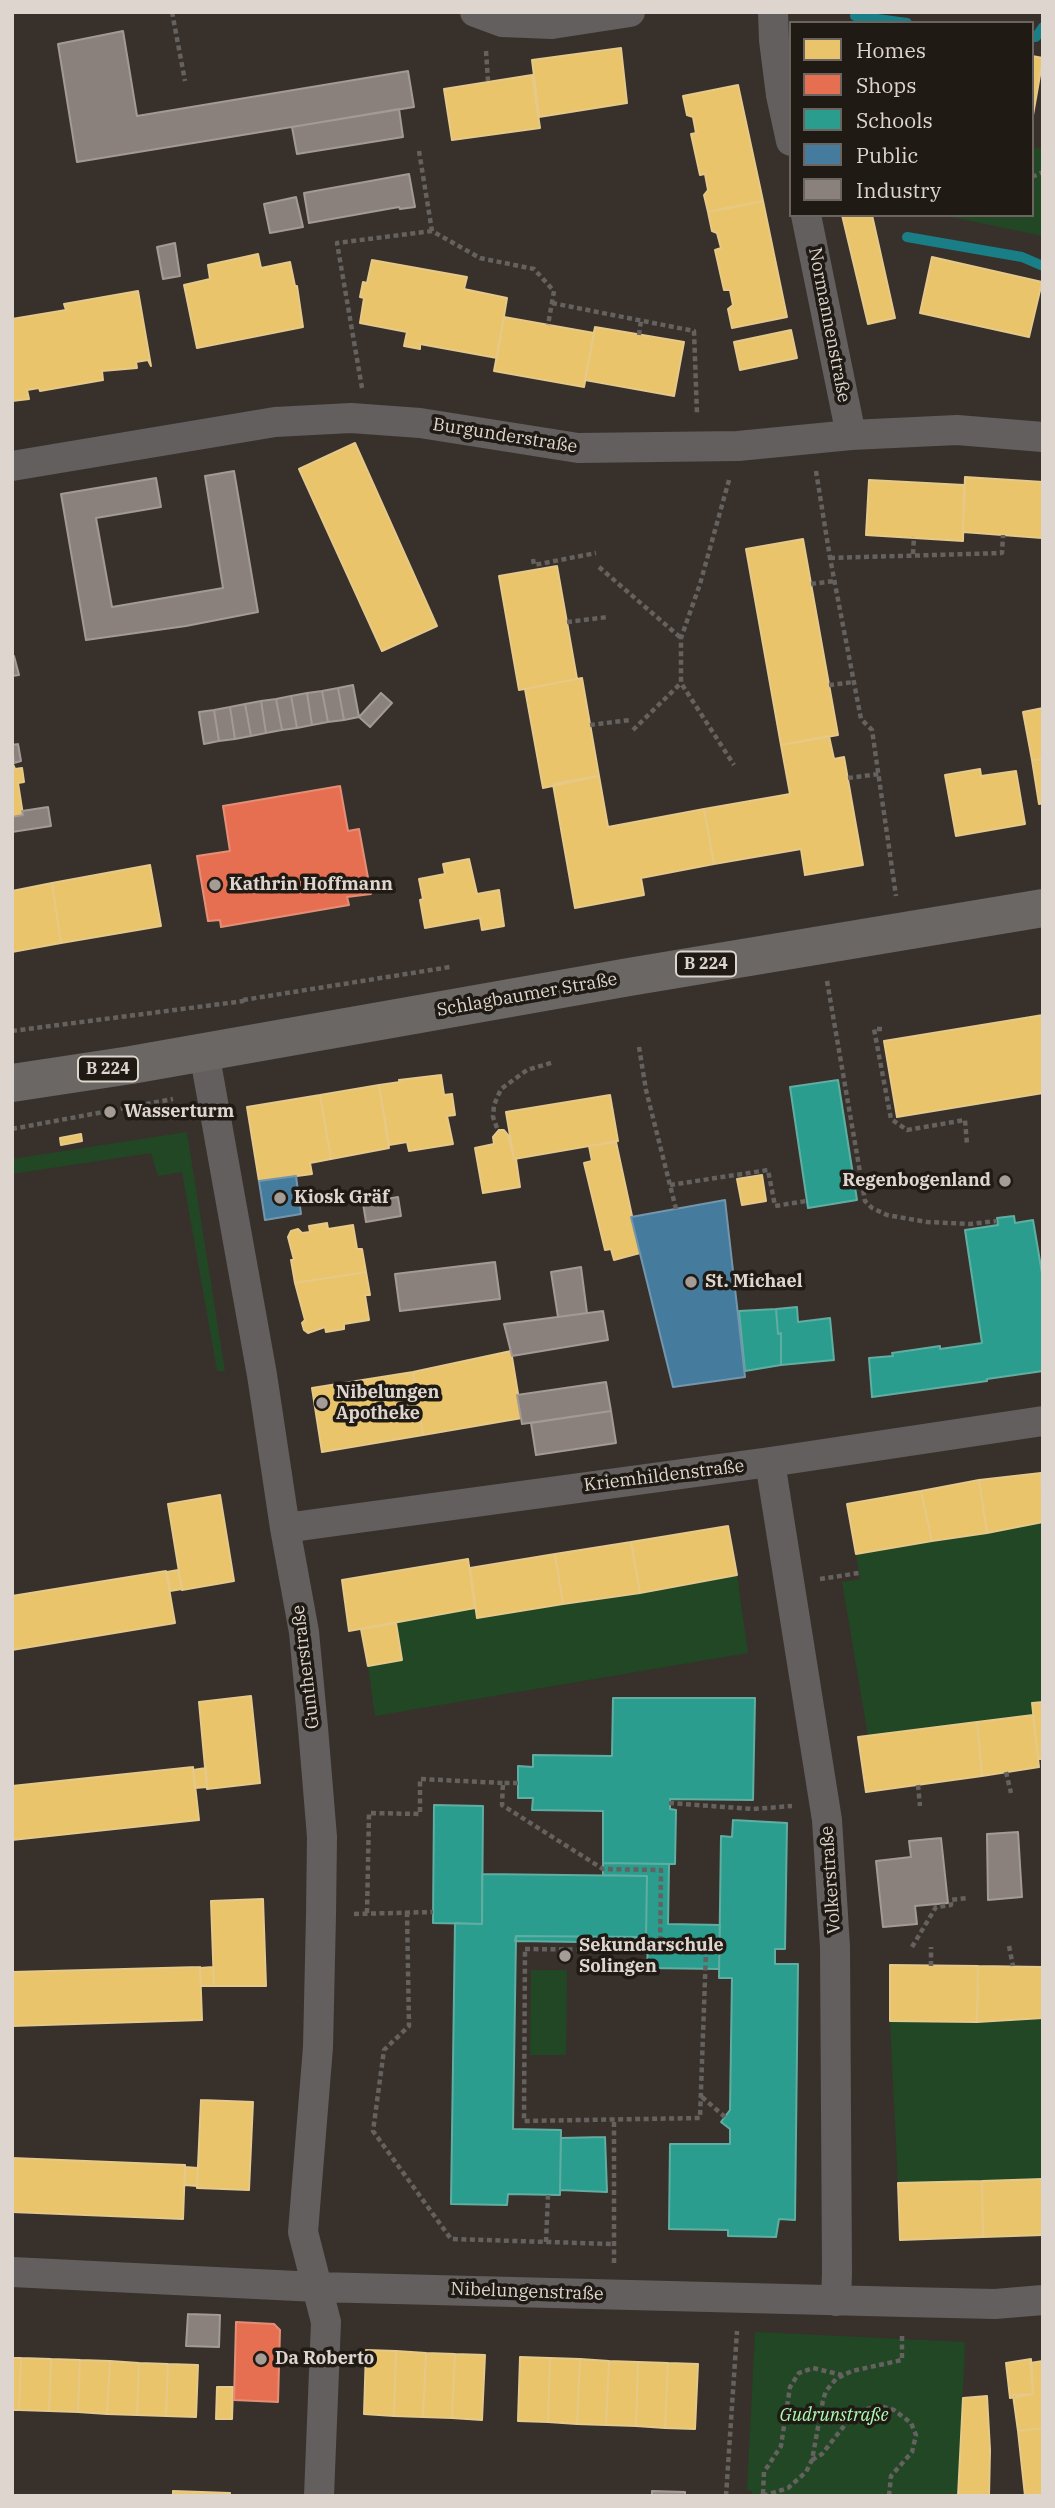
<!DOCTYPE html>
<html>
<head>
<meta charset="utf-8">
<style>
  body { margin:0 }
  #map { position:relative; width:1055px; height:2508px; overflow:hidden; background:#38312b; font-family:"IBM Plex Serif",serif }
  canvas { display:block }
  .frame { position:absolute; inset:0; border:14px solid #ded6ce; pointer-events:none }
  .legend { position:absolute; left:789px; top:21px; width:245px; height:196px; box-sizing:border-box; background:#201a15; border:2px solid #6c655f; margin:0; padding:9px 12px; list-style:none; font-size:21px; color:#ded6ce }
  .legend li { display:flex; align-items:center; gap:14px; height:35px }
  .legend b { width:35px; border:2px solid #6c655f }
</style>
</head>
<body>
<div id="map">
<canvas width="1055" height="2508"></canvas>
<div class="frame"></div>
<ul class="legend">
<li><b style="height:19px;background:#e9c46a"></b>Homes</li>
<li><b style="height:19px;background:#e76f51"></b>Shops</li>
<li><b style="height:19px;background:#2a9d8f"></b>Schools</li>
<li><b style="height:19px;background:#457b9d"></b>Public</li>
<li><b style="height:19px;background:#8a817c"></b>Industry</li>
</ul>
</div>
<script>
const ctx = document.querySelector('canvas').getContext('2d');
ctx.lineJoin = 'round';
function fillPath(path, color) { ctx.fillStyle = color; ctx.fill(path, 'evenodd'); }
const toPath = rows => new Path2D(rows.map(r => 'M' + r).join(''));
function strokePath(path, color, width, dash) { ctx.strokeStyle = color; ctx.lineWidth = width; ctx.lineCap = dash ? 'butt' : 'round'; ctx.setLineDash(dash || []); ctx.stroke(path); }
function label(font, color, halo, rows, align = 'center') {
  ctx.font = font + ' "IBM Plex Serif",serif'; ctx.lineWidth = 7; ctx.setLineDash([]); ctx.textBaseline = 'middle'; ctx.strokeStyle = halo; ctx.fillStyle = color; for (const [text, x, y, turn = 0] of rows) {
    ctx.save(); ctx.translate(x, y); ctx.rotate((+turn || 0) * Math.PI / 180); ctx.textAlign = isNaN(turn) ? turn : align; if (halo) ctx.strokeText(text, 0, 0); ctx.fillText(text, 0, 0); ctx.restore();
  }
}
const green = toPath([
  [1032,147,1043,149,1043,236,941,215,1032,215],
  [187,1132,225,1371,217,1371,182,1172,158,1176,151,1153,12,1174,12,1159],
  [1043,1522,1043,1702,1032,1703,1033,1715,868,1736,842,1582,860,1579,856,1554],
  [737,1575,748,1653,375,1716,368,1666,402,1660,396,1623,475,1608,478,1618],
  [531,1970,567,1970,566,2055,530,2055],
  [1043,2018,1043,2179,898,2183,890,2021,977,2022],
  [755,2332,965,2342,958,2496,751,2496,752,2491,747,2490]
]);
const homes = toPath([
  [621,48,627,103,539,117,532,60,621,48],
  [1032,56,1043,58,1033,115,1032,115,1032,56],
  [532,75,540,128,452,140,444,89,532,75],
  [738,85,763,201,708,212,704,195,708,190,705,174,700,175,691,134,696,133,693,117,687,115,683,96,738,85],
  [763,201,787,317,732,328,728,309,733,305,730,290,724,290,715,250,721,248,717,233,712,231,708,212,763,201],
  [842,215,872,215,895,318,868,324,842,215],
  [258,254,261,268,290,262,295,286,297,286,303,327,197,348,184,285,210,279,208,265,258,254],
  [932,257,1042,282,1029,337,920,313,932,257],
  [372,260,467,277,464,289,507,298,497,358,420,344,420,349,404,346,407,332,360,323,364,298,360,297,363,282,367,283,372,260],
  [138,291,151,366,148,360,136,362,137,368,102,371,103,380,40,391,39,388,27,390,29,399,12,401,12,319,66,310,64,304,138,291],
  [504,317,594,333,584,387,494,371,504,317],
  [595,327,684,342,674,396,585,380,595,327],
  [791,330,797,358,740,370,734,342,791,330],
  [355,443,437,626,382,651,299,469,355,443],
  [965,477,1043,482,1042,538,963,532,965,477],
  [869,480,964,485,963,541,866,535,869,480],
  [803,539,838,735,781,745,746,549,803,539],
  [557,566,577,679,519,690,499,576,557,566],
  [582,678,599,776,543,788,525,689,582,678],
  [1043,708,1043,759,1032,760,1023,712,1043,708],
  [829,736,834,759,844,757,863,865,805,875,801,849,714,864,704,809,790,794,781,745,829,736],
  [1043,759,1043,803,1039,804,1032,760,1043,759],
  [12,762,15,769,22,768,24,782,18,783,23,815,12,817,12,762],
  [980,769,981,776,1016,771,1025,824,956,836,945,775,980,769],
  [599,776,608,827,704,809,714,864,641,878,644,895,575,908,553,784,599,776],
  [469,859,477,894,499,890,504,926,482,930,480,918,425,928,420,900,423,899,419,879,445,874,443,864,469,859],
  [150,865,161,926,61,943,52,883,150,865],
  [52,883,61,943,12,952,12,891,52,883],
  [1043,1015,1043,1093,897,1117,884,1041,1043,1015],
  [441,1075,444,1095,452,1094,455,1115,447,1116,453,1144,409,1151,407,1142,389,1145,379,1085,400,1082,399,1080,441,1075],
  [379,1085,389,1148,331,1159,320,1095,379,1085],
  [320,1095,331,1159,310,1163,312,1174,259,1181,247,1107,320,1095],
  [610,1095,618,1141,514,1159,506,1112,610,1095],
  [499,1130,504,1130,508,1135,514,1159,516,1159,520,1187,483,1193,475,1148,494,1144,493,1137,499,1130],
  [81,1134,82,1141,61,1145,60,1138,81,1134],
  [616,1142,640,1253,614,1260,611,1249,605,1250,584,1163,592,1161,589,1146,616,1142],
  [762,1175,766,1201,742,1205,737,1179,762,1175],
  [327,1223,328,1229,353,1225,357,1249,362,1249,366,1272,295,1283,291,1260,294,1260,288,1237,291,1231,298,1229,302,1233,310,1232,309,1226,327,1223],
  [366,1272,370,1295,365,1295,369,1320,344,1324,344,1329,326,1332,325,1327,308,1333,304,1330,302,1323,305,1320,295,1283,366,1272],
  [511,1351,522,1418,423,1435,413,1372,511,1351],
  [413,1372,423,1435,322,1452,312,1388,413,1372],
  [1041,1473,1043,1522,987,1533,979,1480,1041,1473],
  [979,1480,987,1533,932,1541,921,1491,979,1480],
  [921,1491,932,1541,856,1554,847,1504,921,1491],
  [220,1495,234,1581,182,1590,168,1504,220,1495],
  [728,1526,737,1575,640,1593,631,1542,728,1526],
  [631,1542,640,1593,563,1604,555,1554,631,1542],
  [555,1554,563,1604,477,1618,470,1568,555,1554],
  [468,1559,475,1608,349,1631,342,1580,468,1559],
  [178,1570,182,1589,170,1591,167,1572,178,1570],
  [166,1571,175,1623,12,1650,12,1596,166,1571],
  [396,1623,402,1660,368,1666,361,1629,396,1623],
  [251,1696,260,1783,207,1789,199,1702,251,1696],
  [1043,1702,1043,1759,1038,1759,1032,1703,1043,1702],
  [1033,1715,1039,1767,982,1776,977,1722,1033,1715],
  [977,1722,982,1776,866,1792,858,1737,977,1722],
  [193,1767,199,1820,12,1840,12,1786,193,1767],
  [206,1768,207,1787,195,1788,193,1770,206,1768],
  [263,1899,266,1986,214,1986,211,1901,263,1899],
  [890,1965,978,1966,977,2022,890,2021,890,1965],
  [978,1966,1043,1967,1043,2018,977,2022,978,1966],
  [200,1967,202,2020,12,2026,12,1972,200,1967],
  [213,1967,214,1986,201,1986,200,1968,213,1967],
  [201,2100,253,2102,249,2190,197,2188,201,2100],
  [12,2158,185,2165,183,2219,12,2212,12,2158],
  [185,2167,198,2168,197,2186,185,2185,185,2167],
  [1043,2179,1043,2235,983,2237,982,2181,1043,2179],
  [982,2181,983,2237,900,2240,898,2183,982,2181],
  [366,2350,396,2351,394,2416,364,2414,366,2350],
  [396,2351,426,2353,423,2417,394,2416,396,2351],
  [426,2353,455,2354,452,2418,423,2417,426,2353],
  [455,2354,485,2355,482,2420,452,2418,455,2354],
  [520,2357,550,2358,548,2422,518,2421,520,2357],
  [12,2358,21,2358,19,2410,12,2410,12,2358],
  [21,2358,51,2359,49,2411,19,2410,21,2358],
  [550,2358,580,2359,577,2424,548,2422,550,2358],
  [51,2359,80,2360,78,2412,49,2411,51,2359],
  [580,2359,609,2361,606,2425,577,2424,580,2359],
  [1031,2359,1033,2394,1010,2398,1006,2363,1031,2359],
  [80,2360,110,2361,107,2414,78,2412,80,2360],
  [110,2361,139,2363,137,2415,107,2414,110,2361],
  [609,2361,638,2362,636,2426,606,2425,609,2361],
  [1043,2361,1043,2428,1018,2431,1013,2395,1033,2394,1030,2363,1043,2361],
  [638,2362,668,2363,665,2428,636,2426,638,2362],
  [139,2363,168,2364,166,2416,137,2415,139,2363],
  [668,2363,698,2364,695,2429,665,2428,668,2363],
  [168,2364,198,2365,196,2417,166,2416,168,2364],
  [217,2387,233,2387,232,2419,216,2419,217,2387],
  [987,2396,990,2450,989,2496,958,2496,963,2398,987,2396],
  [1043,2428,1043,2496,1025,2496,1018,2431,1043,2428],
  [173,2491,230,2493,230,2496,173,2496,173,2491]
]);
const shops = toPath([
  [340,786,348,831,359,829,371,894,347,897,349,905,221,927,220,920,208,921,197,856,230,851,223,806,340,786],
  [236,2322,274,2324,280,2330,278,2402,234,2400,236,2322]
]);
const schools = toPath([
  [838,1080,857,1200,808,1208,790,1087,838,1080],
  [1014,1216,1015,1223,1033,1220,1043,1279,1043,1371,987,1379,987,1381,872,1397,869,1358,893,1356,892,1353,940,1346,940,1349,982,1343,965,1230,998,1225,997,1218,1014,1216],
  [797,1307,798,1322,830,1318,834,1360,781,1365,781,1333,778,1334,776,1309,797,1307],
  [776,1309,778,1334,781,1333,781,1365,745,1371,739,1311,776,1309],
  [613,1698,755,1698,753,1800,670,1799,670,1809,676,1810,675,1864,603,1863,603,1811,532,1810,533,1798,518,1798,518,1766,533,1767,533,1755,612,1756,613,1698],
  [434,1805,483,1806,482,1924,433,1923,434,1805],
  [733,1820,787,1823,785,1949,775,1949,775,1964,798,1964,795,2220,779,2219,776,2237,728,2236,728,2230,669,2229,670,2144,730,2144,730,2129,721,2122,730,2110,732,1978,719,1978,721,1836,732,1837,733,1820],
  [603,1863,669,1864,668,1924,720,1925,719,1969,647,1968,648,1943,515,1941,516,1936,646,1937,647,1876,603,1875,603,1863],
  [482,1874,647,1876,646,1937,516,1936,513,2129,561,2130,560,2190,560,2195,508,2194,507,2205,451,2204,455,1923,482,1924,482,1874],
  [605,2137,607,2192,560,2190,561,2138,605,2137]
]);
const public = toPath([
  [296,1176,301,1214,265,1220,259,1181,296,1176],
  [725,1200,745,1377,673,1387,631,1217,725,1200]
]);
const industry = toPath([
  [123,31,137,116,408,71,414,107,77,162,58,44,123,31],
  [399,109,403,137,297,154,292,127,399,109],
  [409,174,415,207,400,209,399,207,309,223,304,193,409,174],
  [296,197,303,227,270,233,264,204,296,197],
  [175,243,180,276,163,279,157,247,175,243],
  [234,471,258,612,186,626,86,640,61,494,156,478,161,507,96,518,112,607,223,588,205,476,234,471],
  [12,656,14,656,19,675,12,676,12,656],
  [353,685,359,717,344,720,338,688,353,685],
  [338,688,344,720,328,722,322,691,338,688],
  [322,691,328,722,312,725,307,693,322,691],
  [307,693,312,725,297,728,291,696,307,693],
  [381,693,392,703,370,727,359,717,381,693],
  [291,696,297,728,282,730,276,699,291,696],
  [276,699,282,730,266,733,261,701,276,699],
  [261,701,266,733,251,736,245,704,261,701],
  [245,704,251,736,235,739,230,707,245,704],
  [230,707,235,739,219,741,214,710,230,707],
  [214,710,219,741,204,744,199,712,214,710],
  [18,744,21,761,14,763,12,745,18,744],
  [48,807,51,826,12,832,12,817,23,815,22,811,48,807],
  [398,1197,401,1216,366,1222,363,1203,398,1197],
  [495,1262,500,1299,400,1311,395,1274,495,1262],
  [581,1267,587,1313,558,1317,551,1272,581,1267],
  [603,1311,608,1340,512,1356,504,1324,603,1311],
  [606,1382,611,1411,522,1424,517,1395,606,1382],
  [611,1411,616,1443,536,1455,531,1423,611,1411],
  [1018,1832,1022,1897,988,1900,987,1834,1018,1832],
  [941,1838,948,1903,915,1906,917,1924,883,1927,876,1861,911,1857,909,1841,941,1838],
  [188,2314,220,2315,219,2347,186,2346,188,2314],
  [652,2491,685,2492,685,2496,652,2496,652,2491]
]);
const stream = toPath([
  [855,16,907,23],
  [1032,37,1036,37,1043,27],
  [907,237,1022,257,1043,266]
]);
const path = toPath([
  [172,12,185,81],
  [486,51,488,81],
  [419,151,432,231,480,258,534,269,554,291,548,325],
  [1032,177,1043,172],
  [552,303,694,331,697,414],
  [639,335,641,320],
  [362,388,337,243,432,231],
  [816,471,830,558,861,719,872,730,896,896],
  [729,480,700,584,681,638,681,683,734,765],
  [913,554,914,537],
  [830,558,1002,553,1003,535],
  [533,559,534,565,596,553],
  [599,567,681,638],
  [811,584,834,581],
  [567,622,608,617],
  [829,685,854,682],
  [590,725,630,720],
  [633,730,681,683],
  [848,778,879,774],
  [827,981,865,1201,872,1208,887,1215,927,1222,970,1224,997,1221],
  [243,1000,450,967],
  [882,1029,874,1029,891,1119,907,1130,965,1120,967,1144],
  [12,1031,244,1001],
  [639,1047,646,1090,676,1209],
  [497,1128,493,1117,494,1105,501,1089,527,1070,554,1062],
  [12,1129,173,1099],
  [670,1185,768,1170,775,1206,806,1201],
  [820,1579,859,1573],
  [1006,1772,1011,1793],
  [518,1783,503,1783,502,1805,603,1869,661,1870,660,1951],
  [918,1785,920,1806],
  [669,1803,753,1809,792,1806],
  [407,1912,409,2026,384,2050,373,2131,451,2239,613,2244],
  [367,1913,369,1813,420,1814,420,1779,503,1783],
  [354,1914,433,1912],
  [1009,1946,1013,1966],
  [912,1947,936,1907,951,1905,951,1900,967,1898],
  [525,1949,706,1951,700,2118,524,2121,525,1949],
  [931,1966,931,1947],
  [702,2097,725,2117],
  [546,2242,548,2195],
  [614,2263,614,2120],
  [812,2460,822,2454,855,2412,879,2406,894,2410,911,2423,916,2435,912,2452,891,2476,889,2496],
  [763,2494,764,2472,781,2446,790,2387,799,2373,813,2368,842,2375],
  [726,2496,737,2331],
  [763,2496,788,2488,806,2472,812,2460,823,2400,826,2391,836,2379,852,2371,902,2360,902,2335]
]);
const minor = toPath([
  [475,12,502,22,552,24,630,12],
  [773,12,774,40,781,95,791,141],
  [806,215,851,435],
  [12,466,275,422,351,418,420,423,578,448,738,446,851,435,957,430,1043,437],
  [204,1052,262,1375,285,1528,304,1632,313,1728,322,1837,321,1915,318,2047,303,2232,326,2322,319,2496],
  [770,1462,827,1820,835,1947,837,2273,836,2301],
  [285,1528,770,1462,1043,1421],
  [12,2272,317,2287,905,2302,995,2304,1043,2300]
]);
const primary = toPath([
  [12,1083,131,1065,629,977,1043,908]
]);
const markers = [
  [215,885,7,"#a49c95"],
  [110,1112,7,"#a49c95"],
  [1005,1181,7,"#a49c95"],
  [280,1198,7,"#a49c95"],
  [691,1282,7,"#a49c95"],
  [322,1403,7,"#a49c95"],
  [565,1956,7,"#a49c95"],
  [261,2359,7,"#a49c95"]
];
const shields = [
  [706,964,60],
  [108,1069,60]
];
const shieldNames = [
  ["B 224",706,964],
  ["B 224",108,1069]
];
const streetNames = [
  ["Normannenstraße",829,325,79],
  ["Burgunderstraße",505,436,9],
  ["Schlagbaumer Straße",527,995,-10],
  ["Kriemhildenstraße",664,1476,-7],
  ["Guntherstraße",306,1667,-97],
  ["Volkerstraße",831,1880,-94],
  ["Nibelungenstraße",527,2292,2]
];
const poiNames = [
  ["Kathrin Hoffmann",229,885],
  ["Wasserturm",124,1112],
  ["Regenbogenland",991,1181,"right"],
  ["Kiosk Gräf",294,1198],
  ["St. Michael",705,1282],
  ["Nibelungen",336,1393],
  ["Apotheke",336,1414],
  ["Sekundarschule",579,1946],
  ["Solingen",579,1967],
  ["Da Roberto",275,2359]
];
const parkNames = [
  ["Gudrunstraße",834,2416]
];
fillPath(green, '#214724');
fillPath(homes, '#e9c46a');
strokePath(homes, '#e6c988', 2);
fillPath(shops, '#e76f51');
strokePath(shops, '#e48e76', 2);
fillPath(schools, '#2a9d8f');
strokePath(schools, '#60aea2', 2);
fillPath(public, '#457b9d');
strokePath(public, '#7396ac', 2);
fillPath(industry, '#8a817c');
strokePath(industry, '#a39a95', 2);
strokePath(stream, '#197e85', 10);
strokePath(path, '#64615f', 4.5, [5, 3.5]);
strokePath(minor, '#625f5e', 30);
strokePath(primary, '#6b6765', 38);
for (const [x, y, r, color] of markers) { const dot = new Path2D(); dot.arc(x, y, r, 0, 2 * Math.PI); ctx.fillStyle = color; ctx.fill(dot); strokePath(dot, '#201a15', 2.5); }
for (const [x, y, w] of shields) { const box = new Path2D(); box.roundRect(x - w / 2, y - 12.5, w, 25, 5); ctx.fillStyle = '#201a15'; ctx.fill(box); strokePath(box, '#ded6ce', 2); }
label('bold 16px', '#ded6ce', null, shieldNames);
label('18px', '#ded6ce', '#201a15', streetNames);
label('bold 18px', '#ded6ce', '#201a15', poiNames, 'left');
label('italic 18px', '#adfab3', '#201a15', parkNames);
</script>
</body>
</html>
